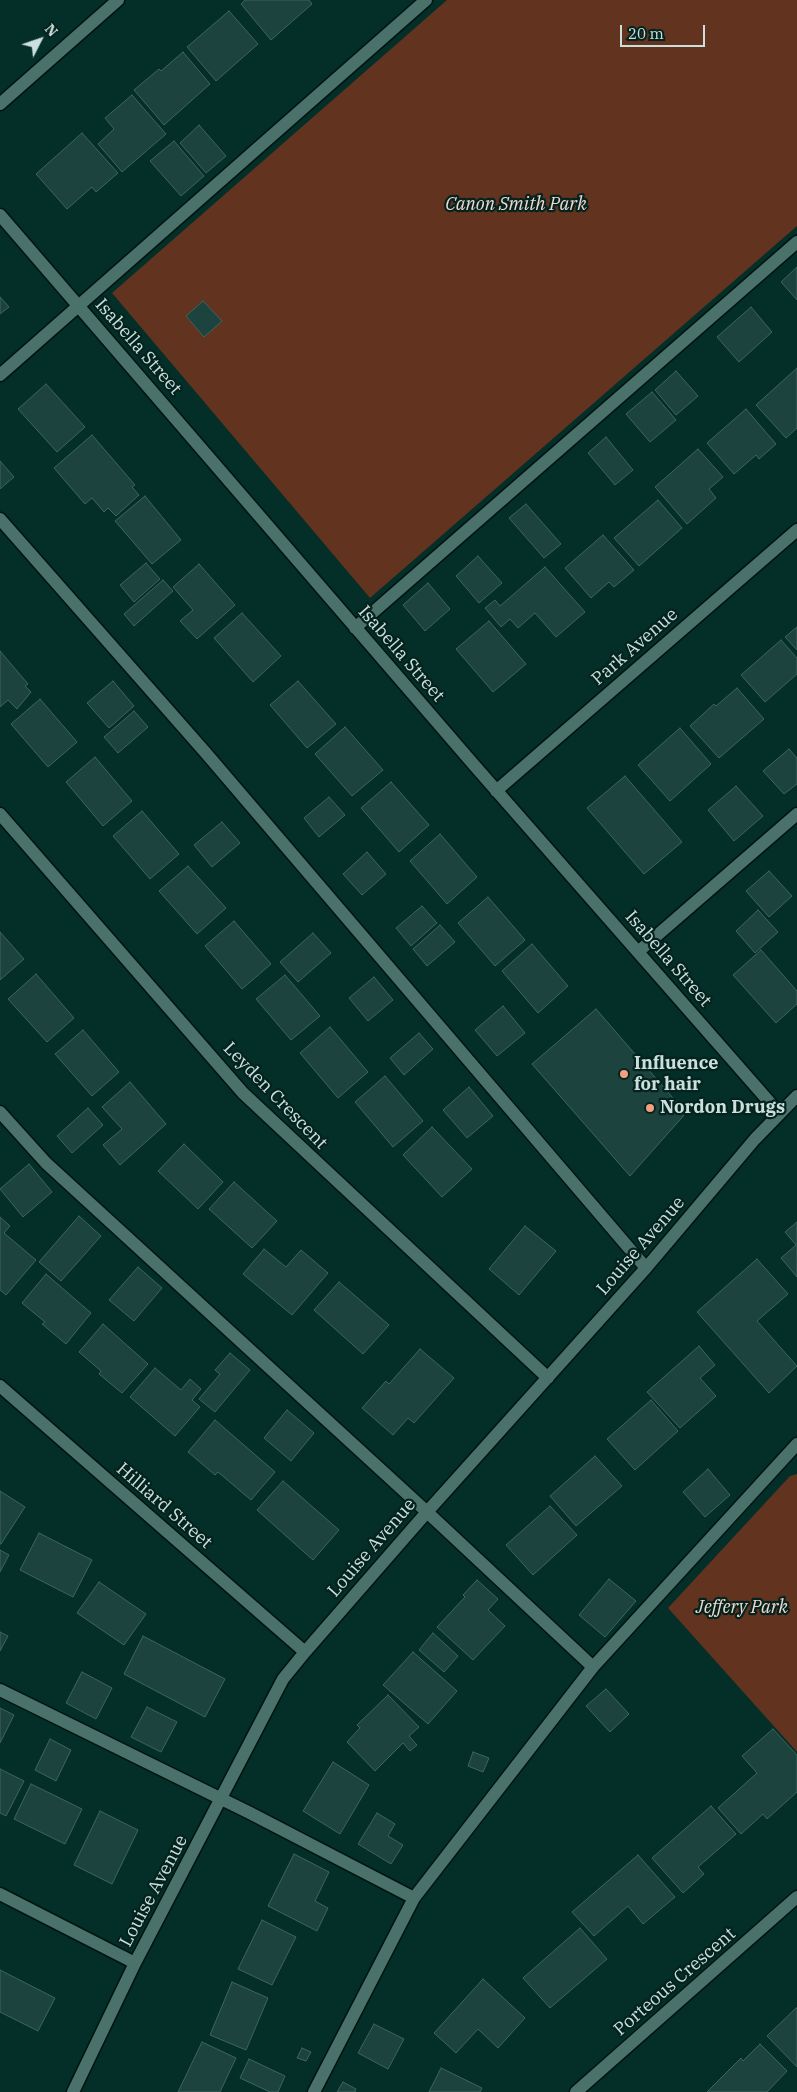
<!DOCTYPE html>
<html>
<head>
<meta charset="utf-8">
<style>
  body { margin:0 }
  #map { position:relative; width:797px; height:2092px; overflow:hidden; background:#042e28; font-family:"IBM Plex Serif",serif }
  canvas { display:block }
  .north { position:absolute; left:15px; top:15px; width:50px; height:50px; -webkit-text-stroke:4px #05231e; paint-order:stroke; rotate:49deg; font-size:14px; font-weight:700; line-height:20px; text-align:center; color:#cbe0dc }
  .north::after { content:''; display:block; margin:auto; width:18px; height:22px; background:#cbe0dc; clip-path:polygon(50% 0,100% 100%,50% 72%,0 100%) }
  .scale { position:absolute; left:620px; top:25px; width:85px; height:22px; box-sizing:border-box; border:2px solid #cbe0dc; border-top:0; padding-left:6px; font-size:15px; line-height:18px; white-space:nowrap; color:#cbe0dc; -webkit-text-stroke:4px #05231e; paint-order:stroke }
</style>
</head>
<body>
<div id="map">
<canvas width="797" height="2092"></canvas>
<div class="north">N</div>
<div class="scale">20 m</div>
</div>
<script>
const ctx = document.querySelector('canvas').getContext('2d');
ctx.lineJoin = 'round';
function fillPath(path, color) { ctx.fillStyle = color; ctx.fill(path, 'evenodd'); }
const toPath = rows => new Path2D(rows.map(r => 'M' + r).join(''));
function strokePath(path, color, width, dash) { ctx.strokeStyle = color; ctx.lineWidth = width; ctx.lineCap = dash ? 'butt' : 'round'; ctx.setLineDash(dash || []); ctx.stroke(path); }
function label(font, color, halo, rows, align = 'center') {
  ctx.font = font + ' "IBM Plex Serif",serif'; ctx.lineWidth = 4.5; ctx.setLineDash([]); ctx.textBaseline = 'middle'; ctx.strokeStyle = halo; ctx.fillStyle = color; for (const [text, x, y, turn = 0] of rows) {
    ctx.save(); ctx.translate(x, y); ctx.rotate((+turn || 0) * Math.PI / 180); ctx.textAlign = isNaN(turn) ? turn : align; if (halo) ctx.strokeText(text, 0, 0); ctx.fillText(text, 0, 0); ctx.restore();
  }
}
const green = toPath([
  [447,0,797,0,797,226,370,598,112,293],
  [797,1474,797,1752,668,1608,790,1476]
]);
const building = toPath([
  [245,0,309,0,312,4,271,40,241,4,245,0],
  [229,11,258,44,216,81,187,47,229,11],
  [183,52,210,84,164,125,134,90,159,69,161,71,183,52],
  [132,95,166,134,122,172,98,144,114,129,105,118,132,95],
  [199,125,226,156,206,173,180,143,199,125],
  [82,133,118,173,96,192,92,187,67,209,36,174,82,133],
  [174,141,204,176,181,196,150,161,174,141],
  [797,267,797,300,781,282,797,267],
  [0,297,9,307,0,314,0,297],
  [203,301,222,321,204,337,186,316,203,301],
  [751,307,772,332,739,362,717,337,751,307],
  [797,368,797,428,786,438,756,405,797,368],
  [676,371,698,396,676,415,655,390,676,371],
  [46,384,85,427,57,452,18,409,46,384],
  [652,392,676,420,650,442,626,414,652,392],
  [746,409,776,444,759,459,756,455,734,474,707,443,746,409],
  [92,435,135,485,132,487,139,495,116,516,108,508,104,512,92,498,85,504,54,468,92,435],
  [606,437,633,470,615,485,588,453,606,437],
  [698,449,723,477,709,489,716,498,687,524,655,487,698,449],
  [0,461,14,477,0,489,0,461],
  [145,496,181,540,152,564,115,521,145,496],
  [658,500,682,528,639,566,614,538,658,500],
  [526,504,561,544,544,558,509,518,526,504],
  [603,535,634,570,614,587,609,582,591,598,565,568,603,535],
  [478,556,502,583,479,603,456,576,478,556],
  [146,563,160,579,134,602,120,585,146,563],
  [199,564,235,605,197,639,180,621,193,610,173,587,199,564],
  [545,567,585,612,556,637,535,613,518,628,510,619,501,627,485,608,495,600,500,606,545,567],
  [163,580,173,591,134,626,124,614,163,580],
  [428,583,450,609,425,631,403,605,428,583],
  [242,613,281,656,253,682,214,638,242,613],
  [489,621,526,664,493,692,456,649,489,621],
  [797,627,797,650,785,637,797,627],
  [781,640,797,658,797,674,765,702,741,675,781,640],
  [0,651,28,684,25,686,31,692,17,709,8,700,0,707,0,651],
  [113,681,134,706,109,728,87,703,113,681],
  [298,681,336,724,307,748,270,705,298,681],
  [737,688,764,719,719,758,690,726,714,704,716,706,737,688],
  [40,699,77,742,48,767,11,724,40,699],
  [134,711,148,727,118,753,104,737,134,711],
  [345,727,383,770,352,796,315,754,345,727],
  [680,728,711,764,670,801,638,765,680,728],
  [789,749,797,758,797,784,784,794,763,771,789,749],
  [95,757,132,801,103,826,66,782,95,757],
  [625,776,682,842,644,874,587,808,625,776],
  [391,782,429,825,399,852,361,808,391,782],
  [736,786,763,816,734,841,708,810,736,786],
  [329,797,345,815,319,837,304,818,329,797],
  [142,811,179,854,150,879,113,836,142,811],
  [222,822,240,843,212,867,194,845,222,822],
  [440,834,477,877,447,904,410,861,440,834],
  [367,852,386,874,362,895,343,874,367,852],
  [188,866,226,908,197,934,159,891,188,866],
  [769,871,792,896,769,917,746,891,769,871],
  [488,897,525,940,495,966,458,923,488,897],
  [422,906,437,923,411,946,396,928,422,906],
  [758,910,778,932,755,953,736,931,758,910],
  [234,921,271,964,242,989,205,946,234,921],
  [440,925,455,942,427,966,413,949,440,925],
  [0,932,24,959,0,980,0,932],
  [313,933,331,953,298,982,280,962,313,933],
  [532,944,568,986,538,1013,502,971,532,944],
  [761,950,797,991,797,1004,776,1023,733,975,761,950],
  [36,974,74,1018,47,1042,8,999,36,974],
  [285,975,320,1016,291,1040,256,999,285,975],
  [374,977,393,1000,368,1021,349,998,374,977],
  [503,1006,525,1033,497,1056,475,1030,503,1006],
  [596,1009,686,1113,630,1176,532,1064,596,1009],
  [330,1027,368,1072,338,1098,300,1053,330,1027],
  [83,1030,119,1072,92,1096,55,1054,83,1030],
  [419,1033,433,1049,404,1075,390,1058,419,1033],
  [385,1076,423,1121,393,1147,355,1102,385,1076],
  [130,1082,166,1124,120,1165,103,1145,122,1129,102,1107,130,1082],
  [469,1087,493,1116,467,1138,443,1110,469,1087],
  [88,1108,103,1125,72,1153,57,1136,88,1108],
  [432,1127,472,1169,442,1197,403,1155,432,1127],
  [184,1144,223,1182,198,1209,158,1171,184,1144],
  [29,1164,52,1192,23,1217,0,1189,29,1164],
  [234,1182,277,1221,252,1248,209,1209,234,1182],
  [79,1216,101,1236,61,1281,39,1262,79,1216],
  [0,1217,10,1226,4,1233,36,1260,6,1295,0,1290,0,1217],
  [797,1222,797,1277,781,1258,796,1245,785,1232,797,1222],
  [525,1226,556,1251,519,1295,489,1269,525,1226],
  [264,1249,286,1267,301,1250,328,1273,292,1315,243,1274,264,1249],
  [757,1259,788,1294,757,1321,797,1366,769,1393,697,1312,757,1259],
  [138,1267,162,1288,134,1321,109,1300,138,1267],
  [46,1274,91,1313,66,1344,42,1324,45,1322,22,1303,46,1274],
  [339,1282,389,1325,363,1354,314,1310,339,1282],
  [103,1324,148,1364,122,1393,99,1374,101,1371,79,1352,103,1324],
  [699,1346,715,1365,700,1378,716,1396,680,1428,647,1392,699,1346],
  [420,1349,454,1378,414,1423,408,1418,393,1435,362,1408,386,1381,389,1384,420,1349],
  [230,1353,250,1370,215,1412,199,1399,220,1374,215,1370,230,1353],
  [155,1368,181,1390,190,1379,201,1389,192,1400,200,1407,175,1436,130,1397,155,1368],
  [651,1400,678,1431,635,1470,607,1439,651,1400],
  [287,1410,314,1433,291,1461,264,1438,287,1410],
  [215,1420,275,1472,251,1500,218,1472,215,1475,188,1452,215,1420],
  [595,1456,622,1486,576,1526,550,1496,595,1456],
  [708,1469,730,1495,705,1517,683,1492,708,1469],
  [283,1481,339,1530,313,1560,257,1510,283,1481],
  [0,1491,25,1507,1,1544,0,1544,0,1491],
  [550,1506,577,1535,533,1575,506,1545,550,1506],
  [39,1533,92,1560,73,1597,20,1570,39,1533],
  [0,1550,9,1555,0,1572,0,1550],
  [609,1579,636,1601,605,1637,579,1615,609,1579],
  [477,1580,498,1599,488,1610,505,1626,473,1660,437,1627,465,1597,463,1595,477,1580],
  [99,1582,146,1614,124,1645,77,1613,99,1582],
  [0,1632,8,1636,0,1651,0,1632],
  [433,1633,458,1656,444,1672,419,1650,433,1633],
  [143,1636,225,1679,205,1717,124,1674,143,1636],
  [413,1652,457,1691,428,1724,383,1685,413,1652],
  [82,1672,112,1688,96,1719,66,1703,82,1672],
  [606,1689,629,1714,610,1732,586,1706,606,1689],
  [388,1695,419,1727,409,1736,417,1745,410,1751,403,1743,375,1771,347,1742,360,1728,357,1725,388,1695],
  [147,1707,177,1722,161,1752,131,1737,147,1707],
  [0,1708,14,1715,0,1743,0,1708],
  [773,1729,797,1755,797,1792,767,1819,763,1814,741,1834,718,1808,757,1773,742,1756,773,1729],
  [50,1739,71,1750,56,1781,35,1770,50,1739],
  [473,1752,489,1758,483,1772,468,1766,473,1752],
  [333,1762,369,1785,340,1834,303,1811,333,1762],
  [0,1769,24,1781,6,1816,0,1813,0,1769],
  [31,1784,82,1809,65,1844,14,1819,31,1784],
  [711,1806,736,1834,698,1867,704,1874,683,1893,652,1858,711,1806],
  [100,1811,138,1830,112,1884,74,1865,100,1811],
  [377,1813,395,1824,388,1836,403,1845,391,1864,358,1844,377,1813],
  [294,1854,329,1872,315,1901,328,1908,317,1931,268,1906,294,1854],
  [638,1855,675,1897,643,1924,628,1906,594,1936,572,1912,638,1855],
  [262,1920,296,1937,272,1985,238,1969,262,1920],
  [580,1928,607,1959,550,2008,523,1978,580,1928],
  [0,1970,55,1998,38,2031,0,2012,0,1970],
  [483,1979,525,2018,498,2048,478,2029,456,2053,434,2033,483,1979],
  [232,1982,268,1998,246,2050,210,2035,232,1982],
  [796,2008,797,2008,797,2067,767,2036,796,2008],
  [374,2024,404,2039,388,2069,358,2053,374,2024],
  [202,2042,236,2058,220,2092,178,2092,202,2042],
  [760,2044,787,2071,767,2092,707,2092,741,2058,743,2061,760,2044],
  [302,2048,311,2052,306,2061,297,2058,302,2048],
  [249,2059,285,2076,278,2092,270,2092,240,2078,249,2059],
  [441,2068,482,2088,480,2092,429,2092,441,2068],
  [343,2082,356,2089,355,2092,337,2092,343,2082]
]);
const minor = toPath([
  [0,104,118,0],
  [0,215,474,765,779,1113],
  [0,375,426,0],
  [0,519,205,752,646,1268],
  [355,628,797,242],
  [496,791,797,530],
  [0,814,243,1093,548,1378],
  [639,951,797,814],
  [0,1112,46,1163,427,1512,593,1667],
  [0,1386,305,1652],
  [0,1690,250,1813,414,1898],
  [0,1894,135,1963],
  [73,2092,135,1963,283,1679,305,1652,427,1512,646,1268,755,1139,797,1096],
  [314,2092,414,1898,593,1667,797,1444],
  [576,2092,797,1897]
]);
const markers = [
  [624,1074,5,"#f2a080"],
  [650,1108,5,"#f2a080"]
];
const parkNames = [
  ["Canon Smith Park",516,205],
  ["Jeffery Park",742,1608]
];
const streetNames = [
  ["Isabella Street",138,347,49],
  ["Park Avenue",635,647,-41],
  ["Isabella Street",401,654,49],
  ["Isabella Street",668,959,49],
  ["Leyden Crescent",275,1096,46],
  ["Louise Avenue",641,1246,-49],
  ["Hilliard Street",164,1506,41],
  ["Louise Avenue",372,1548,-49],
  ["Louise Avenue",154,1891,-62],
  ["Porteous Crescent",675,1982,-41]
];
const poiNames = [
  ["Influence",634,1064],
  ["for hair",634,1085],
  ["Nordon Drugs",660,1108]
];
fillPath(green, '#62331f');
fillPath(building, '#1c433d');
strokePath(building, '#3e655e', 1);
strokePath(minor, '#001511', 15);
strokePath(minor, '#4b716b', 12);
for (const [x, y, r, color] of markers) { const dot = new Path2D(); dot.arc(x, y, r, 0, 2 * Math.PI); ctx.fillStyle = color; ctx.fill(dot); strokePath(dot, '#05231e', 2); }
label('italic 18px', '#f0d9d0', '#05231e', parkNames);
label('18px', '#cbe0dc', '#05231e', streetNames);
label('bold 18px', '#cbe0dc', '#05231e', poiNames, 'left');
</script>
</body>
</html>
